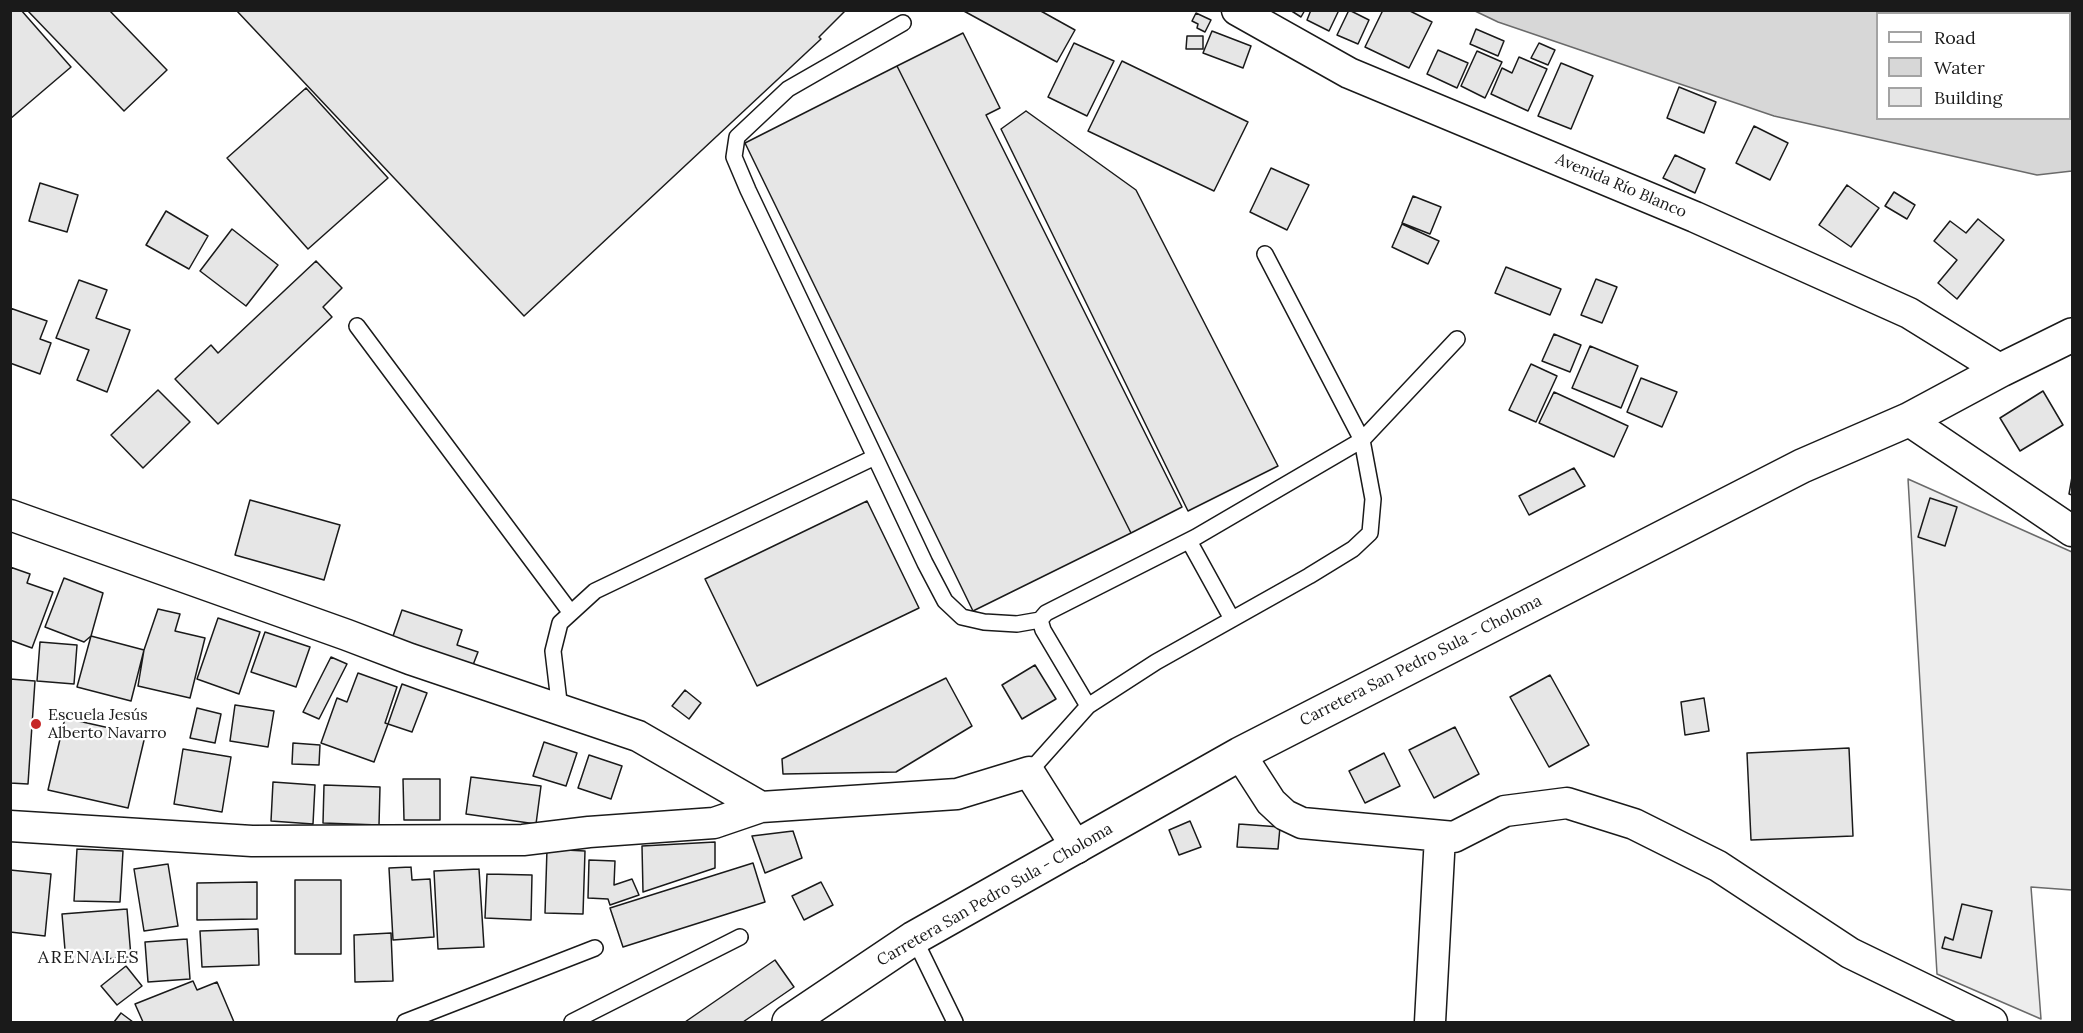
<!DOCTYPE html>
<html>
<head>
<meta charset="utf-8">
<style>
  body { margin:0 }
  #map { position:relative; width:2083px; height:1033px; overflow:hidden; background:#fff; font-family:Lora,serif }
  canvas { display:block }
  .frame { position:absolute; inset:0; border:12px solid #1a1a1a; pointer-events:none }
  .legend { position:absolute; left:1876px; top:12px; width:195px; height:108px; box-sizing:border-box; background:#fff; border:2px solid #a3a3a3; margin:0; padding:8px 10px; list-style:none; font-size:18px; color:#1a1a1a }
  .legend li { display:flex; align-items:center; gap:12px; height:30px }
  .legend b { width:30px; border:2px solid #a3a3a3 }
</style>
</head>
<body>
<div id="map">
<canvas width="2083" height="1033"></canvas>
<div class="frame"></div>
<ul class="legend">
<li><b style="height:8px;background:#fff"></b>Road</li>
<li><b style="height:16px;background:#d7d7d7"></b>Water</li>
<li><b style="height:16px;background:#e6e6e6"></b>Building</li>
</ul>
</div>
<script>
const ctx = document.querySelector('canvas').getContext('2d');
ctx.lineJoin = 'round';
function fillPath(path, color) { ctx.fillStyle = color; ctx.fill(path, 'evenodd'); }
const toPath = rows => new Path2D(rows.map(r => 'M' + r).join(''));
function strokePath(path, color, width, dash) { ctx.strokeStyle = color; ctx.lineWidth = width; ctx.lineCap = dash ? 'butt' : 'round'; ctx.setLineDash(dash || []); ctx.stroke(path); }
function label(font, color, halo, rows, align = 'center') {
  ctx.font = font + ' Lora,serif'; ctx.lineWidth = 4.5; ctx.setLineDash([]); ctx.textBaseline = 'middle'; ctx.strokeStyle = halo; ctx.fillStyle = color; for (const [text, x, y, turn = 0] of rows) {
    ctx.save(); ctx.translate(x, y); ctx.rotate((+turn || 0) * Math.PI / 180); ctx.textAlign = isNaN(turn) ? turn : align; if (halo) ctx.strokeText(text, 0, 0); ctx.fillText(text, 0, 0); ctx.restore();
  }
}
const built = toPath([
  [1908,479,2072,552,2072,890,2031,887,2041,1019,1937,974,1908,479]
]);
const water = toPath([
  [1475,11,2072,11,2072,171,2037,175,1774,116,1498,22,1475,11],
  [1878,14,2070,14,2070,118,1878,118,1878,14]
]);
const building = toPath([
  [10,10,21,10,71,67,10,119,10,10],
  [27,10,109,10,167,70,124,111,27,10],
  [236,10,846,10,819,37,821,39,524,316,236,10],
  [962,10,1039,10,1075,30,1057,62,962,10],
  [1290,10,1305,10,1301,17,1290,10],
  [1311,10,1339,10,1329,31,1307,20,1311,10],
  [1349,10,1369,20,1358,44,1337,35,1349,10],
  [1383,10,1408,10,1432,22,1409,68,1365,47,1383,10],
  [1196,13,1211,20,1205,32,1197,28,1198,24,1192,21,1196,13],
  [1476,29,1504,41,1498,56,1470,44,1476,29],
  [1212,31,1251,46,1243,68,1203,53,1212,31],
  [963,33,1000,108,986,115,1182,507,1131,533,897,66,963,33],
  [1187,36,1203,36,1203,49,1186,49,1187,36],
  [1074,43,1114,61,1087,116,1048,97,1074,43],
  [1539,43,1555,50,1548,65,1531,58,1539,43],
  [1438,50,1468,63,1457,88,1427,74,1438,50],
  [1477,51,1502,62,1485,98,1461,86,1477,51],
  [1519,57,1547,69,1528,111,1491,94,1502,68,1512,73,1519,57],
  [1122,61,1248,122,1214,191,1088,131,1122,61],
  [1561,63,1593,76,1571,129,1538,116,1561,63],
  [897,66,1131,533,973,611,745,143,897,66],
  [1679,87,1716,102,1704,133,1667,118,1679,87],
  [306,88,388,178,308,249,227,158,306,88],
  [1026,111,1136,190,1278,466,1188,511,1001,129,1026,111],
  [1754,126,1788,143,1770,180,1736,163,1754,126],
  [1675,155,1705,169,1695,193,1663,178,1675,155],
  [1271,168,1309,185,1287,230,1250,212,1271,168],
  [40,183,78,195,67,232,29,221,40,183],
  [1847,185,1879,208,1851,247,1819,225,1847,185],
  [1894,192,1915,205,1907,219,1885,206,1894,192],
  [1413,196,1441,207,1430,234,1402,223,1413,196],
  [166,211,208,236,189,269,146,245,166,211],
  [1978,219,2004,240,1957,299,1938,283,1957,260,1934,241,1950,221,1966,233,1978,219],
  [1402,224,1439,241,1428,264,1392,247,1402,224],
  [232,229,278,265,246,306,200,271,232,229],
  [316,261,342,288,323,307,332,317,218,424,175,379,211,345,218,353,316,261],
  [1506,267,1561,289,1550,315,1495,293,1506,267],
  [1596,279,1617,287,1602,323,1581,315,1596,279],
  [79,280,107,290,96,318,130,330,107,392,77,380,89,350,56,338,79,280],
  [10,308,47,321,40,339,51,343,40,374,10,363,10,308],
  [1554,334,1581,345,1570,372,1542,361,1554,334],
  [1590,346,1638,366,1621,408,1572,388,1590,346],
  [1531,364,1557,376,1536,422,1509,410,1531,364],
  [1641,378,1677,392,1662,427,1627,412,1641,378],
  [158,390,190,422,143,468,111,435,158,390],
  [2043,391,2063,425,2020,451,2000,418,2043,391],
  [1554,392,1628,426,1614,457,1539,423,1554,392],
  [1574,468,1585,486,1529,515,1519,496,1574,468],
  [2072,477,2072,495,2069,494,2072,477],
  [1930,498,1957,507,1945,546,1918,537,1930,498],
  [250,500,340,525,324,580,235,555,250,500],
  [867,501,919,608,757,686,705,579,867,501],
  [10,567,30,574,27,583,53,592,32,648,10,640,10,567],
  [64,578,103,593,91,636,84,642,45,627,64,578],
  [158,609,180,614,175,631,205,638,190,698,138,686,144,650,158,609],
  [402,610,462,630,457,645,478,652,473,665,392,639,402,610],
  [218,618,260,632,239,694,197,679,218,618],
  [265,632,310,647,296,687,251,672,265,632],
  [91,636,144,650,131,701,77,687,91,636],
  [40,642,77,645,74,684,37,681,40,642],
  [331,657,347,664,319,719,303,712,331,657],
  [1035,665,1056,699,1022,719,1002,685,1035,665],
  [358,673,397,687,385,723,388,724,374,762,321,743,337,698,347,702,358,673],
  [1550,675,1589,745,1549,767,1510,697,1550,675],
  [946,678,972,726,896,772,783,774,782,759,946,678],
  [10,679,35,681,28,784,10,783,10,679],
  [402,684,427,693,412,732,388,724,402,684],
  [685,690,701,703,689,719,672,706,685,690],
  [1704,698,1709,731,1685,735,1681,702,1704,698],
  [235,705,274,711,268,747,230,741,235,705],
  [197,708,221,714,215,743,190,738,197,708],
  [65,718,145,736,128,808,48,790,65,718],
  [1455,727,1479,774,1434,798,1409,750,1455,727],
  [544,742,577,753,566,786,533,776,544,742],
  [293,743,320,745,319,765,292,764,293,743],
  [1849,748,1853,836,1751,840,1747,753,1849,748],
  [183,749,231,757,222,812,174,804,183,749],
  [1384,753,1400,786,1365,803,1349,771,1384,753],
  [589,755,622,766,611,799,578,788,589,755],
  [471,777,541,786,536,824,466,814,471,777],
  [403,779,440,779,440,820,404,820,403,779],
  [273,782,315,785,313,824,271,821,273,782],
  [324,785,380,787,379,825,323,823,324,785],
  [1190,821,1201,847,1179,855,1169,830,1190,821],
  [1239,824,1280,827,1278,849,1237,847,1239,824],
  [793,831,802,858,765,873,752,836,793,831],
  [715,842,715,868,643,892,642,846,715,842],
  [77,849,123,851,120,902,74,901,77,849],
  [547,849,585,851,583,914,545,913,547,849],
  [589,860,615,861,614,885,632,879,639,895,610,905,608,899,588,898,589,860],
  [753,863,765,902,623,947,610,908,753,863],
  [168,864,178,926,144,931,134,869,168,864],
  [411,867,412,880,430,879,434,937,393,940,389,868,411,867],
  [479,869,484,947,438,949,434,871,479,869],
  [10,870,51,874,45,936,10,932,10,870],
  [487,874,532,875,531,920,485,918,487,874],
  [295,880,341,880,341,954,295,954,295,880],
  [257,882,257,919,197,920,197,883,257,882],
  [821,882,833,905,804,920,792,896,821,882],
  [1962,904,1992,911,1981,958,1942,948,1945,937,1953,940,1962,904],
  [127,909,131,957,66,962,62,914,127,909],
  [258,929,259,965,202,967,200,931,258,929],
  [391,933,393,981,355,982,354,935,391,933],
  [187,939,190,979,148,982,145,942,187,939],
  [775,960,794,987,743,1022,685,1022,775,960],
  [126,966,142,986,117,1005,101,986,126,966],
  [193,981,197,990,217,982,234,1022,143,1022,135,1004,193,981],
  [121,1013,133,1022,114,1022,121,1013]
]);
const service = toPath([
  [357,326,571,613],
  [875,457,748,190,734,157,737,137,788,89,903,23],
  [1189,541,1232,619],
  [1088,706,1043,630,1040,620,1046,613,1196,537,1362,440,1457,339],
  [560,710,553,651,560,623,595,591,875,457,925,563,945,601,962,617,984,622,1017,624,1040,620],
  [1029,772,1088,706,1156,662,1309,576,1353,549,1370,533,1373,499,1362,440,1265,254],
  [914,938,955,1022],
  [405,1022,595,948],
  [572,1022,740,937]
]);
const minor = toPath([
  [1237,10,1349,73,1695,217,1909,313,2001,370],
  [1908,420,2072,531],
  [10,515,347,635,410,659,638,736,761,807],
  [1240,754,1271,802,1285,815,1302,823,1454,837,1505,811,1567,803,1634,824,1718,866,1850,953,1992,1022],
  [10,826,252,841,523,840,589,832,714,823,761,807,957,794,1029,772,1077,848],
  [1430,1022,1440,836]
]);
const secondary = toPath([
  [789,1022,914,938,1240,754,1802,466,1908,420,2001,370,2072,335]
]);
const markers = [
  [36,724,6,"#c62828"]
];
const streetNames = [
  ["Avenida Río Blanco",1621,186,23],
  ["Carretera San Pedro Sula - Choloma",1421,661,-27],
  ["Carretera San Pedro Sula - Choloma",995,895,-30]
];
const poiNames = [
  ["Escuela Jesús",48,715],
  ["Alberto Navarro",48,733]
];
const neighbourhoodNames = [
  ["ARENALES",89,958]
];
fillPath(built, '#ededed');
strokePath(built, '#6a6a6a', 1.5);
fillPath(water, '#d7d7d7');
strokePath(water, '#6a6a6a', 1.5);
fillPath(building, '#e6e6e6');
strokePath(building, '#1a1a1a', 1.5);
strokePath(service, '#1a1a1a', 18);
strokePath(minor, '#1a1a1a', 33);
strokePath(secondary, '#1a1a1a', 36);
strokePath(service, '#fff', 15);
strokePath(minor, '#fff', 30);
strokePath(secondary, '#fff', 33);
for (const [x, y, r, color] of markers) { const dot = new Path2D(); dot.arc(x, y, r, 0, 2 * Math.PI); ctx.fillStyle = color; ctx.fill(dot); strokePath(dot, '#fff', 2); }
label('16px', '#1a1a1a', '#fff', streetNames);
label('16px', '#1a1a1a', '#fff', poiNames, 'left');
ctx.letterSpacing = '1.5px';
label('18px', '#1a1a1a', '#fff', neighbourhoodNames);
ctx.letterSpacing = '0px';
</script>
</body>
</html>
